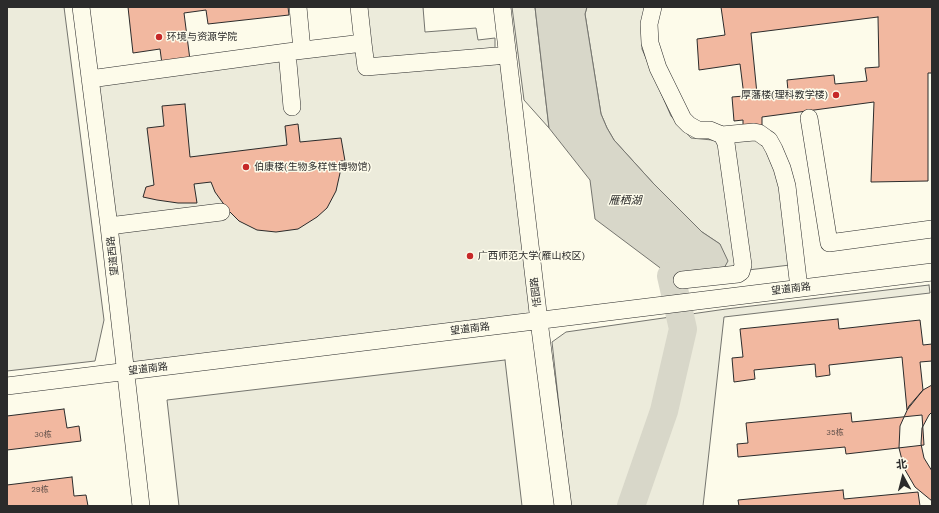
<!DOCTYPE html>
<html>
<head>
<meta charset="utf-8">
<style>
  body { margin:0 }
  #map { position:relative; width:939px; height:513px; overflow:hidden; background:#fdfbea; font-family:"Work Sans","Noto Sans SC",sans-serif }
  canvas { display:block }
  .frame { position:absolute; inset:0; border:8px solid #2b2b2b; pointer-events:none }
  .north { position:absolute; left:883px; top:457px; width:40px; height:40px; -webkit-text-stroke:3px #fdfbea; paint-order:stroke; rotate:353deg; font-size:11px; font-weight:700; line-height:16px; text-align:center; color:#2b2b2b }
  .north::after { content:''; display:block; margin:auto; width:14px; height:18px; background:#2b2b2b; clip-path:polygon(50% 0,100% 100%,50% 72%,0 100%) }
</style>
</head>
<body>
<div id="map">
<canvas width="939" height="513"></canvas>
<div class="frame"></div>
<div class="north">北</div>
</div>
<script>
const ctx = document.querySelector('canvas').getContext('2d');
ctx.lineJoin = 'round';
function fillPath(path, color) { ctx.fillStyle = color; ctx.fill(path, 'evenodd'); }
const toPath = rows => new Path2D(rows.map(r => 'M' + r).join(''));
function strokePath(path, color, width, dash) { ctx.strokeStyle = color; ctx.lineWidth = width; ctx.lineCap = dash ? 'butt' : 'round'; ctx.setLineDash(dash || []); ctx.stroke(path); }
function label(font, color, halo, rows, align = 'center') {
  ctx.font = font + ' "Work Sans","Noto Sans SC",sans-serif'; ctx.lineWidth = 3; ctx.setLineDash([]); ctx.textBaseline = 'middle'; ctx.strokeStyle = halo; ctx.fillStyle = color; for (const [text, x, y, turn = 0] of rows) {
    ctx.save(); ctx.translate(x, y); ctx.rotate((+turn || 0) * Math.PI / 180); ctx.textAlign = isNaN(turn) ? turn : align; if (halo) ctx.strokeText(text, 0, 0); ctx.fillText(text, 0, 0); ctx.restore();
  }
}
const green = toPath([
  [7,7,64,7,104,320,95,361,7,371,7,7],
  [364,7,423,7,425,32,476,28,478,40,495,38,495,52,370,60,364,7],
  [512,7,535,7,549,128,524,100,512,7],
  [587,7,645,7,643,19,642,49,671,116,691,138,712,140,747,136,763,141,774,157,784,200,790,265,706,275,720,244,702,232,653,183,614,140,607,128,601,114,585,14,587,7],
  [363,43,366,66,508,55,539,321,126,372,90,79,363,43],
  [929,285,930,293,724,317,703,506,570,506,552,342,566,332,726,309,929,285],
  [505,360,522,506,179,506,167,400,505,360]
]);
const water = toPath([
  [535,7,587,7,585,14,601,114,607,128,614,140,653,183,702,232,720,244,728,261,723,270,706,275,671,276,595,219,590,180,549,128,535,7]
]);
const river = toPath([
  [631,506,664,411,683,329,671,276]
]);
const building = toPath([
  [128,7,288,7,289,15,208,24,206,10,184,13,190,60,162,64,160,49,133,53,128,7],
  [721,7,932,7,932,73,928,73,928,181,871,182,874,102,762,117,762,126,743,129,743,120,734,121,732,97,744,96,740,64,699,70,697,39,725,35,721,7],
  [878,17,879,67,865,68,867,81,835,84,834,75,787,80,788,91,757,94,751,33,878,17],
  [185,104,190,157,287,145,285,126,298,124,300,142,341,138,345,161,340,161,340,173,336,191,327,208,317,217,298,229,276,232,257,230,239,221,228,210,215,192,211,182,194,184,197,203,178,203,157,200,143,197,146,187,154,185,147,128,164,126,162,106,185,104],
  [838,319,839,329,920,320,923,345,932,344,932,361,920,362,923,390,907,410,902,357,829,365,830,375,816,377,815,364,754,370,755,379,734,382,732,358,743,357,740,329,838,319],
  [932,385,932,412,929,415,922,428,921,444,924,458,932,471,932,501,915,487,904,468,899,448,900,426,909,406,923,390,932,385],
  [64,409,67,428,79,426,81,441,7,450,7,416,64,409],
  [851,413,852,422,922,415,924,445,846,454,845,447,738,457,737,444,748,443,746,423,851,413],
  [72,477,74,496,86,495,88,506,7,506,7,485,72,477],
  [843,490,844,499,918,492,920,506,739,506,738,500,843,490]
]);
const minor = toPath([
  [81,7,109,226,141,506],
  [298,7,302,50],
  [502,7,539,321,563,506],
  [653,7,649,24,650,43,658,68,683,119,689,125,698,130,710,130,722,135,726,143,743,265,741,272,738,274,682,280],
  [363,43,366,67,508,55],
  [287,52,292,107],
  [90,79,287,52,363,43,359,7],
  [809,118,829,243,932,229],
  [722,135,754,132,759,133,766,138,769,140,774,149,782,168,787,186,799,288],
  [109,226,221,212],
  [7,386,932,272]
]);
const markers = [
  [159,37,4,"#c62828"],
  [836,95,4,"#c62828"],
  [246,167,4,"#c62828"],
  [470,256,4,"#c62828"]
];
const numberNames = [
  ["35栋",835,433],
  ["30栋",43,435],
  ["29栋",40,490]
];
const poiNames = [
  ["环境与资源学院",167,37],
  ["厚藩楼(理科教学楼)",828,95,"right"],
  ["伯康楼(生物多样性博物馆)",254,167],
  ["广西师范大学(雁山校区)",478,256]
];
const streetNames = [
  ["望道西路",113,256,-96],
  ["望道南路",791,289,-7],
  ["恬园路",536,292,-97],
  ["望道南路",470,329,-7],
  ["望道南路",148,369,-7]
];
const waterNames = [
  ["雁栖湖",625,201]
];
fillPath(green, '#ecebdb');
strokePath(green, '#74746e', 1);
fillPath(water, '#d8d7c9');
strokePath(water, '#74746e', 1);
strokePath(river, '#d8d7c9', 28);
fillPath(building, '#f2b8a0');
strokePath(building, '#2b2b2b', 1);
strokePath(minor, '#2b2b2b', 18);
strokePath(minor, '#fdfbea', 17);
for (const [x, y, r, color] of markers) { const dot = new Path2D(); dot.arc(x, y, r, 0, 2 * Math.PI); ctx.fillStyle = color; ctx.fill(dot); strokePath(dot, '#fdfbea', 1.5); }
label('8px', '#5d4e48', null, numberNames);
label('10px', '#2b2b2b', '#fdfbea', poiNames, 'left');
label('10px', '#2b2b2b', '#fdfbea', streetNames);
label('italic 11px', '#2b2b2b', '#fdfbea', waterNames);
</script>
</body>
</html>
